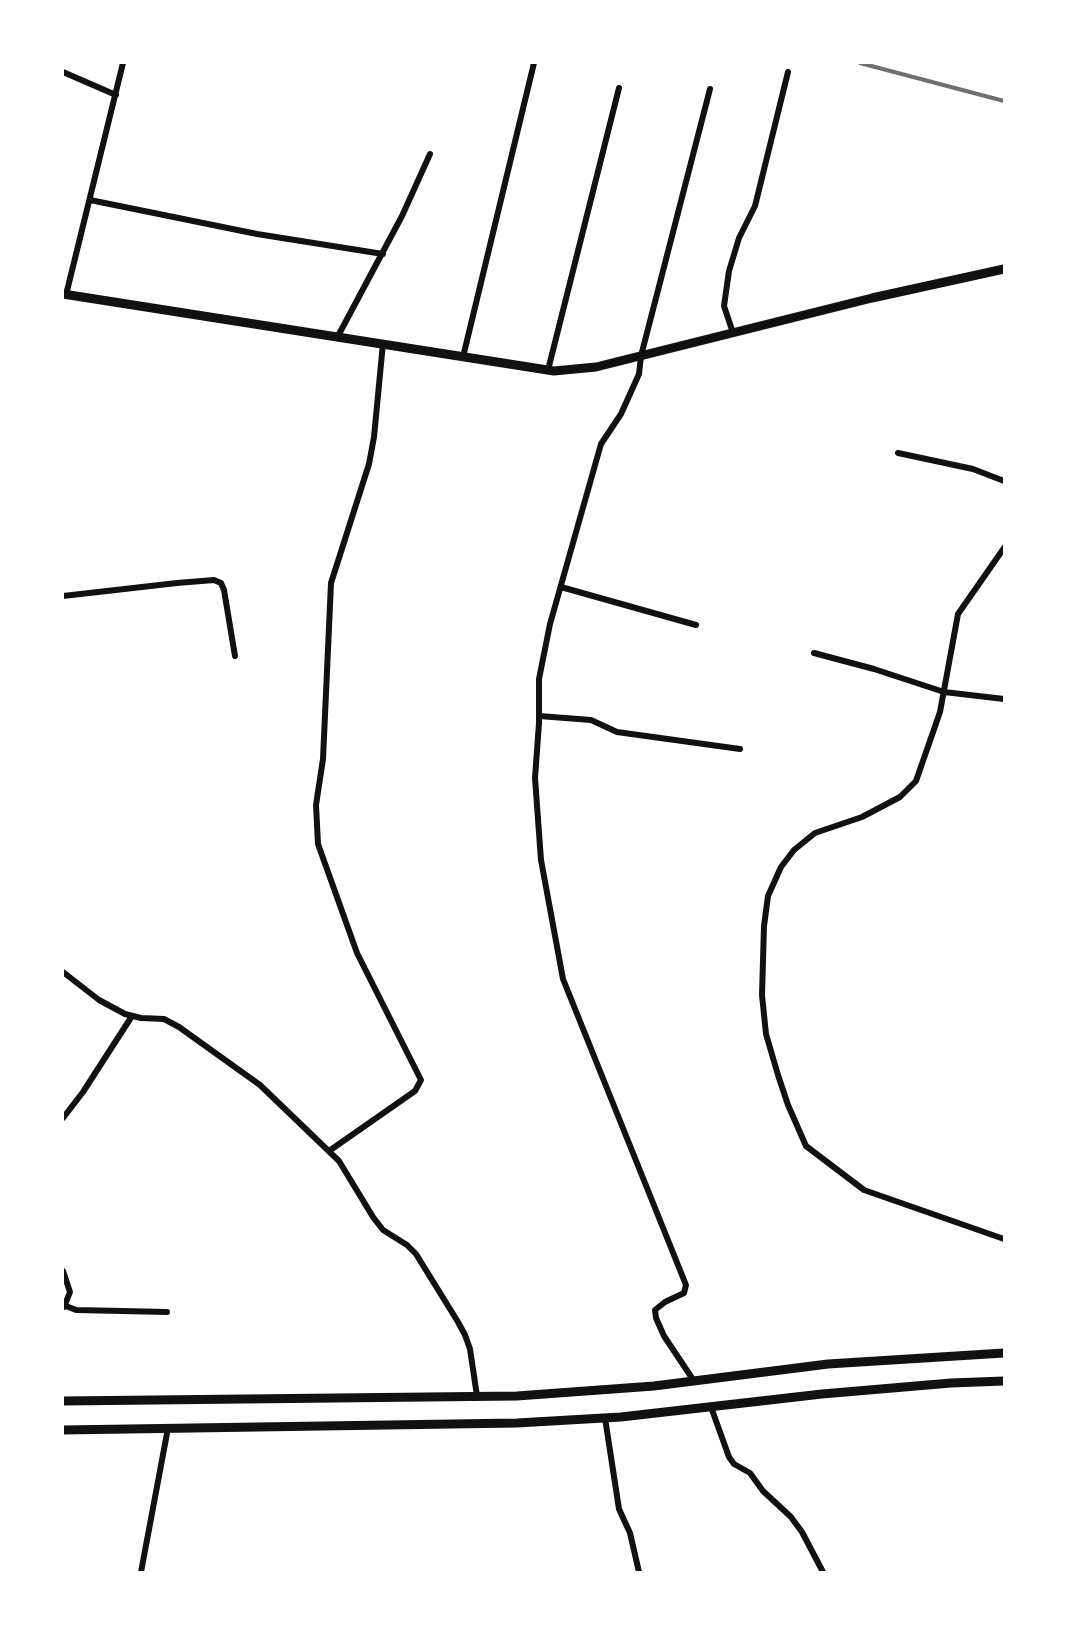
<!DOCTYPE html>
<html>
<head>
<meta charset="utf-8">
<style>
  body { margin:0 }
  #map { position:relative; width:1067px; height:1635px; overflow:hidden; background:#fff; font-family:"Roboto Condensed",sans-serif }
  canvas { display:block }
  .frame { position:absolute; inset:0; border:64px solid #fff; pointer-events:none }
</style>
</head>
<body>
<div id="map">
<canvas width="1067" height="1635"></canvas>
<div class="frame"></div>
</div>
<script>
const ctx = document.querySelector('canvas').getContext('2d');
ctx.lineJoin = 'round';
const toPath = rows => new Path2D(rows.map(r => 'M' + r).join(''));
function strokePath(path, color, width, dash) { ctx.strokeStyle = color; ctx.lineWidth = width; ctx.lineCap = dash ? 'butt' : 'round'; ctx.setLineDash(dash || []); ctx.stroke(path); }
const minor = toPath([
  [63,72,116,95],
  [90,200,257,234,383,254],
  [66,295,123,63],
  [733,333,724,306,729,271,739,238,755,206,788,72],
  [338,336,402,216,430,154],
  [463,357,534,63],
  [548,370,619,88],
  [898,453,973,469,1004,481],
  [1004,548,958,614,940,712,916,781,900,797,862,817,815,833,794,850,781,867,768,896,764,926,762,995,766,1034,778,1075,788,1105,806,1146,864,1190,1004,1239],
  [561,587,696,625],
  [63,596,177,583,214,580,221,583,224,590,235,656],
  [814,653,874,669,944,692,1004,699],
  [539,716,591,720,617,732,740,749],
  [63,972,99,1000,125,1014,141,1018,164,1019,179,1027,260,1085,339,1161,373,1217,383,1230,407,1245,416,1254,458,1322,465,1335,470,1349,477,1396],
  [63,1118,83,1092,132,1016],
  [329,1151,415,1091,421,1080,357,953,318,844,316,805,323,759,331,583,369,464,374,437,383,343],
  [63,1271,70,1292,64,1307],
  [66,1306,76,1310,167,1312],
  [694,1381,664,1336,656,1318,655,1310,665,1302,684,1293,686,1285,563,979,541,860,535,778,539,723,539,679,550,624,601,444,621,414,639,374,641,356,710,89],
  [711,1407,729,1457,734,1464,750,1473,763,1491,791,1517,802,1532,823,1572],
  [605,1418,619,1509,630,1533,639,1572],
  [141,1572,168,1428]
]);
const tertiary = toPath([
  [63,294,554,371,596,367,872,298,1004,269],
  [63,1401,517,1396,654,1386,828,1364,1004,1353],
  [63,1430,517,1423,621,1417,822,1394,951,1383,1004,1381]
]);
const rail = toPath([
  [860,63,1004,101]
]);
strokePath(minor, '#111', 6);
strokePath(tertiary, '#111', 9);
strokePath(rail, '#707070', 4);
</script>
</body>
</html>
